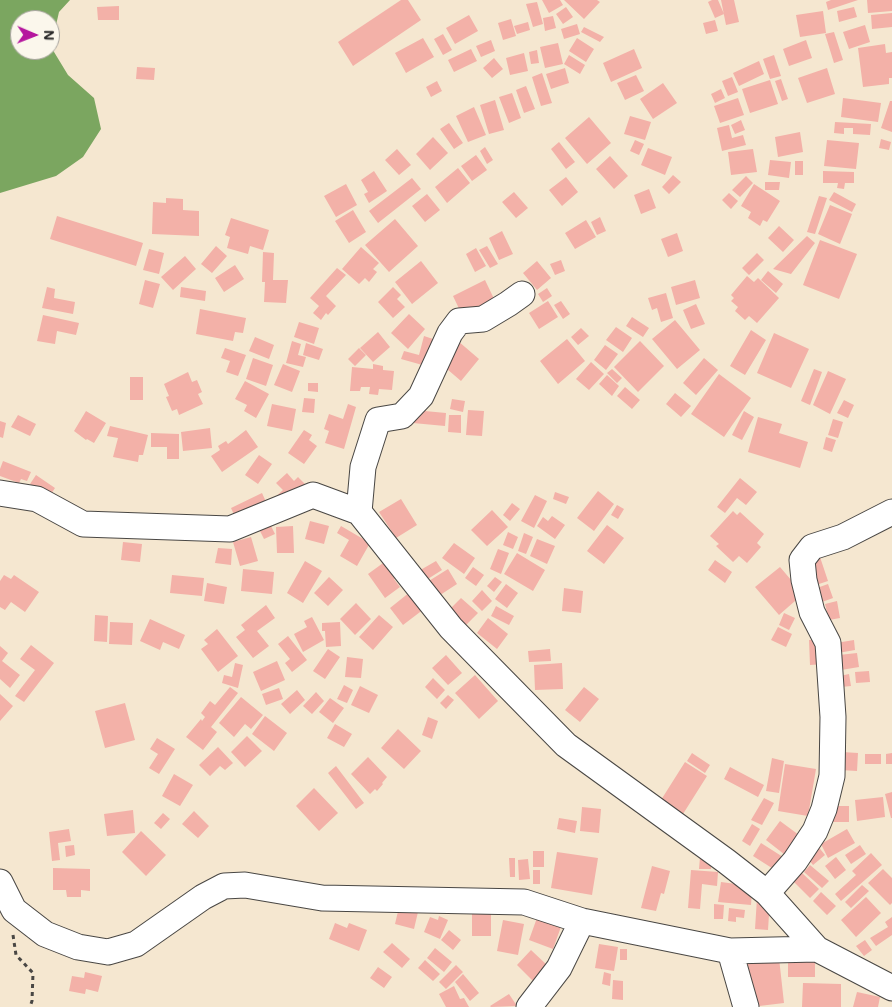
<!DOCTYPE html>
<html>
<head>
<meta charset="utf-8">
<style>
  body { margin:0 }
  #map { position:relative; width:892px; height:1007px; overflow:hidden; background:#f5e7d0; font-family:Mali,sans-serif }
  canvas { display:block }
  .north { position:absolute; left:10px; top:10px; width:50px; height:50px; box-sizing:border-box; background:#fbf7ec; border:1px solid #a8a59f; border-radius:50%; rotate:91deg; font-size:14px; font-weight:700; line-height:20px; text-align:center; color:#2b2b2b }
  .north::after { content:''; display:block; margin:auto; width:18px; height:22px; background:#b5179e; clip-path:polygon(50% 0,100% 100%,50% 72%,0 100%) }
</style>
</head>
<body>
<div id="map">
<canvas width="892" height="1007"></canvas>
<div class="north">N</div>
</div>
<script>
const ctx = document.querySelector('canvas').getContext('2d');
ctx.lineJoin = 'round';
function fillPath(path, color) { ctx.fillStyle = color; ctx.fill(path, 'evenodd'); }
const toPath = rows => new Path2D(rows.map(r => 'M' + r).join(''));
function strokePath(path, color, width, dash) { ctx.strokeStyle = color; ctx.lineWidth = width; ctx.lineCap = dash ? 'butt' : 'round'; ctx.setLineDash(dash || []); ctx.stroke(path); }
const forest = toPath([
  [0,0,70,0,59,12,51,47,68,75,94,98,101,129,83,157,56,176,0,193],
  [20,20,50,20,50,50,20,50]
]);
const building = toPath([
  [401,0,408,0,421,20,353,66,338,42],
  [542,0,560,0,563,5,549,13],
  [564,0,597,0,600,2,584,19],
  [712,0,718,0,724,14,715,18,708,2],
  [721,0,734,0,739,22,726,25],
  [831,0,858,0,828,10,826,2],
  [867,0,892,0,892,11,868,13],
  [537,2,543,24,533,27,526,4],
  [119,6,119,20,98,20,97,7],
  [566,7,573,17,563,24,556,14],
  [854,7,857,17,839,22,837,11],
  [823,11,826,33,800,37,796,15],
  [892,13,892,27,872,29,871,15],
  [469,15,478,31,455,44,446,28],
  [553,16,556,28,545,31,543,18],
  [511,19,516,36,503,40,498,23],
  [715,20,718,31,706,34,703,23],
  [528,22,530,30,517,34,514,26],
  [577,24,580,34,564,39,561,29],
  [865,25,870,42,849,49,843,32],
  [584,27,604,37,600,42,581,32],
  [834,32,843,60,834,63,825,34],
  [443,34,452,50,443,55,434,39],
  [423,38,434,57,406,73,395,53],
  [577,38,594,49,586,62,569,51],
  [491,40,495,51,481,57,476,46],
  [806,40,812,58,789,66,783,49],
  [558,43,563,64,545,68,540,47],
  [885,44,886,53,892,52,892,78,889,78,889,84,863,87,858,48],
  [471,49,477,61,454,72,448,60],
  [634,49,642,68,611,82,603,63],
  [537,50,539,63,531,64,529,52],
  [524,53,528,71,510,75,506,58],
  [569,55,585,65,580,74,564,64],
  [774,55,781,76,770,79,763,59],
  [494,58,503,69,492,78,483,68],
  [759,61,764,74,739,86,733,73],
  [137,67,155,68,154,80,136,79],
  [565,68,569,83,551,89,546,74],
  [827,68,835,94,807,103,798,78],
  [542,73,552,103,541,106,532,77],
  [636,75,644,91,625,100,617,83],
  [732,77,738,92,728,96,722,81],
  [781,79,788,99,782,101,775,81],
  [770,80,778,104,750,113,742,89],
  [437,81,442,91,431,97,426,87],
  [663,83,677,103,653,119,640,99],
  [526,86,535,109,524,113,516,90],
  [721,89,725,98,715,103,711,94],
  [512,93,521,118,509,123,499,97],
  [738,98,744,115,720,123,714,106],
  [843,98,881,103,878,122,841,117],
  [495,100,504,130,489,134,480,105],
  [890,101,892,101,892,132,881,128],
  [474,107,486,135,468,142,456,116],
  [630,116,651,122,645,140,624,134],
  [589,117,611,143,587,164,565,138],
  [741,120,745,130,735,134,731,125],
  [835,122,871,124,870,135,853,134,853,128,844,128,844,134,834,133],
  [449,123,463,143,454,149,440,129],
  [729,125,732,138,743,135,746,145,722,151,717,128],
  [800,132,803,152,778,157,775,137],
  [433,137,448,153,430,170,416,154],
  [881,139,891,142,889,150,879,148],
  [635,140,644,144,639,155,630,151],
  [827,140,859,143,856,169,824,166],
  [559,142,575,162,566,169,551,149],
  [485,147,493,160,487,164,480,151],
  [648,148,672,157,665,175,641,165],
  [397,149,411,165,399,175,385,160],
  [753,149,757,172,731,175,728,152],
  [476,155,487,170,472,181,461,166],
  [610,156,628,176,614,189,596,169],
  [770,160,791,162,789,178,768,175],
  [795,161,803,161,803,175,795,175],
  [458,168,470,183,447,203,435,187],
  [374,171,387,191,369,203,364,194,368,192,361,180],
  [823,171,854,172,854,183,845,183,844,189,837,188,838,183,823,183],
  [673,175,681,182,669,194,662,187],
  [746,176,753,183,740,197,732,190],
  [566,177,578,192,562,206,549,190],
  [412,178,421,189,378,223,369,211],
  [765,182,780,182,779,190,765,190],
  [346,184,357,205,336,217,324,196],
  [754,184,780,201,767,222,763,220,760,226,748,218,751,212,741,206],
  [649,189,656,208,641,214,634,195],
  [514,192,528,208,516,218,502,202],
  [834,192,856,204,852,212,829,200],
  [729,193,738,201,731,209,722,200],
  [427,194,440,210,425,222,412,206],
  [819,196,827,198,815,234,807,232],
  [166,198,183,199,183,210,199,211,199,236,152,234,153,202,166,203],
  [830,205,852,214,840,244,818,234],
  [353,210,366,232,349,243,335,221],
  [57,216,143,243,136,266,50,239],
  [600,217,606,231,597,235,591,222],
  [231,218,269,230,263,250,250,246,248,254,227,248,230,237,225,235],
  [395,219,418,246,389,272,365,245],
  [586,220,596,237,575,249,565,233],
  [779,226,794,240,783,252,768,238],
  [502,231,513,254,499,260,489,238],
  [677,233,683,251,668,257,661,239],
  [807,236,815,243,791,274,773,269],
  [820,240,857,254,839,299,803,285],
  [216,246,227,256,212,273,201,264],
  [487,246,498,264,490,268,479,250],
  [361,247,379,263,373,269,377,272,369,282,365,278,359,284,342,269],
  [476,248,486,266,475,272,466,254],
  [149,249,164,253,159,274,143,270],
  [263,252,274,253,273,280,288,280,286,303,264,302,265,282,262,282],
  [757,253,764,260,749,275,742,268],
  [185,256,196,269,173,290,161,277],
  [561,260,565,271,555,275,550,264],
  [421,261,438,283,412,304,395,282],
  [537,261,551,278,537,290,523,273],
  [235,265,244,279,224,292,215,278],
  [337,268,346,275,326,296,336,306,328,315,326,313,321,320,313,313,319,306,310,298],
  [768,271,783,284,776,293,761,280],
  [747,276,754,282,758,278,779,298,757,323,749,316,745,320,735,311,738,307,731,301,734,298,731,295],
  [145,280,160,284,153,308,139,304],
  [485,280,496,303,464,319,453,296],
  [695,280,700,298,676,305,671,287],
  [47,287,55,289,54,298,75,302,73,314,42,308],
  [181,287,206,291,205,301,180,297],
  [393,287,401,295,397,299,405,307,393,318,378,302],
  [547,288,552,296,543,302,538,294],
  [666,293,673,318,661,322,657,308,652,310,648,298],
  [548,301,558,317,539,329,529,313],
  [561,301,570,314,563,319,554,305],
  [696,304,705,324,691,329,683,310],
  [200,309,246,318,243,333,235,332,233,341,196,334],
  [409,314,425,329,408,349,391,333],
  [43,315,79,323,76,335,57,331,55,344,37,341],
  [632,317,649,328,643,337,626,326],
  [675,320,700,350,677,369,652,339],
  [299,322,319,328,314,344,294,337],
  [616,327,632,338,623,352,606,340],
  [581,328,589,336,578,345,571,337],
  [751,330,766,340,745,375,730,366],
  [378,332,390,347,373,362,360,348],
  [774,333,809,349,791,388,757,373],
  [424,336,433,339,426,366,401,359,404,351,419,355],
  [255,337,274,345,269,359,249,351],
  [567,339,585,361,558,384,540,361],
  [292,341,301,344,298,355,306,357,303,367,286,363],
  [458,341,479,359,461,381,440,363],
  [640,341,664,366,638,392,614,367],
  [306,343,323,349,319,360,303,355],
  [605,345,618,354,606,370,594,360],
  [225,348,246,355,238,376,226,372,230,361,221,358],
  [359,348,366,355,355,366,348,359],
  [253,358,273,365,266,386,246,379],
  [704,358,718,370,696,395,683,383],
  [591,362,604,374,589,390,576,379],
  [283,364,300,371,292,392,274,385],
  [373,364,383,366,383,370,394,371,392,390,379,389,378,395,369,394,370,387,361,387,360,391,350,391,352,367,373,369],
  [612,369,622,378,617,383,607,373],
  [814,369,822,372,810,405,801,401],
  [828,371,846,379,830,414,813,405],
  [188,372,192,382,197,380,202,392,198,394,203,404,179,415,177,409,172,411,166,397,169,396,164,384],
  [719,374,751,398,724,437,691,414],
  [607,375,619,386,612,396,599,384],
  [130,377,143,377,143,400,130,400],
  [245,381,269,394,256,418,244,411,247,405,235,399],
  [308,383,318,383,318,392,308,391],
  [625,387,640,400,632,409,617,396],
  [675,393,691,406,681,417,666,404],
  [304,398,315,399,314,413,302,412],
  [452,399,465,401,463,412,450,409],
  [844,400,854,405,848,418,837,413],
  [272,404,296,409,292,431,267,426],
  [348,404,356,407,344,449,325,443,329,431,324,429,329,414,343,419],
  [414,410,446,413,445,426,413,423],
  [468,410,484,411,482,436,466,435],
  [86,411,106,423,94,443,87,439,86,440,74,431],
  [744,411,754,417,742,440,732,435],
  [18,415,36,424,30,436,11,427],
  [449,415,461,415,461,433,448,432],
  [758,417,782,424,779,433,808,442,800,468,748,452],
  [833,419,843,422,838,438,828,435],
  [0,421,6,423,3,438,0,437],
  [110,426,148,435,143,455,139,455,138,462,113,457,118,438,107,436],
  [210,428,212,448,183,451,181,432],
  [246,430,258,447,222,472,211,456,220,450,218,446,226,441,228,444],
  [304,430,312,435,309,440,317,446,304,464,288,453],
  [151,433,179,434,179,459,167,459,167,447,151,447],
  [826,437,836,440,832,452,823,449],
  [259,455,272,464,258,484,245,475],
  [3,461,31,472,27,481,21,479,19,483,0,476,0,469],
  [287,473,294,481,298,477,308,487,272,500,283,490,276,483],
  [36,475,55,488,49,497,30,484],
  [740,478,757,492,746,505,737,498,725,513,717,507],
  [598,491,614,504,594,531,577,518],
  [555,492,569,497,566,504,553,499],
  [262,493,267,504,236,519,231,508],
  [535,495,547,501,534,528,521,521],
  [401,499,417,525,396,538,379,512],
  [512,503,520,509,510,521,503,515],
  [617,505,624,509,618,519,611,515],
  [492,510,508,527,487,546,471,530],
  [733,511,737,515,740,512,764,534,757,543,761,547,747,563,739,556,733,562,716,546,719,544,710,536],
  [552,516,565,525,555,539,537,526,543,517,548,521],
  [310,521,329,526,324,544,305,539],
  [607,525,624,538,604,564,587,551],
  [271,526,275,534,264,539,260,531],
  [293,526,294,553,277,553,276,527],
  [341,526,370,543,357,566,340,556,349,540,337,533],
  [508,532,518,537,513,549,503,545],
  [524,533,533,537,526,554,518,551],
  [251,537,258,561,240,566,233,542],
  [537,539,555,546,547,564,530,556],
  [123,542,142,544,140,562,121,560],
  [454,543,475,558,464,574,442,558],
  [218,548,232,549,231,565,215,563],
  [498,549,509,553,501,574,490,569],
  [517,553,545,570,533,591,504,574],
  [820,557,828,581,816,585,808,560],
  [390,558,401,574,394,579,400,587,385,598,368,574],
  [715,560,732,572,725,583,708,570],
  [305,561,322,571,303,603,287,593],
  [436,561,442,570,423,582,417,572],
  [473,567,484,575,476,586,465,578],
  [780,567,803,594,779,615,755,587],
  [243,569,274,572,272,594,241,591],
  [448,569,457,584,434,599,424,584],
  [4,575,11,579,14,575,39,592,25,612,11,602,5,610,0,607,0,581],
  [172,575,204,578,202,596,170,593],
  [329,577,343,590,328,606,314,593],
  [495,577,502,582,494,592,487,586],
  [207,583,227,587,224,604,204,601],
  [506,584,518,593,507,608,495,599],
  [828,584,833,598,822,602,817,588],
  [564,588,583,591,581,613,562,611],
  [482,590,492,601,482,611,472,601],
  [410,592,424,609,403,625,390,608],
  [461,598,478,613,466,625,450,609],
  [837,601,840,618,829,620,825,604],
  [356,603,371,619,355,635,340,619],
  [266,605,275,618,257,631,269,646,253,658,236,637,245,630,241,625],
  [496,606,514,616,509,625,491,616],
  [784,613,795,618,789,630,779,625],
  [95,615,108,616,107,642,94,641],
  [379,615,393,627,373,650,359,637],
  [312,617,324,640,303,652,294,634,307,627,304,621],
  [488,618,508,634,497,649,477,633],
  [150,619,185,635,179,649,163,642,160,650,140,641],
  [110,622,133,623,132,645,109,644],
  [340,622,341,646,326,647,325,631,322,631,322,623],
  [778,627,792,634,786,647,771,640],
  [217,629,238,656,218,672,201,649,208,644,204,640],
  [288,636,307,660,292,672,285,663,290,659,278,644],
  [823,639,825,664,810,665,809,640],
  [854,640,855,650,838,653,836,643],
  [31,645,54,663,24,702,15,696,35,670,20,659],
  [0,646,8,653,2,661,20,675,10,688,0,679],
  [328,649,340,657,325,679,313,671],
  [550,649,551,661,529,662,528,651],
  [857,653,859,667,841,670,839,655],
  [446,655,462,673,448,685,432,668],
  [347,657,363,659,361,678,345,677],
  [277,661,285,680,261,691,253,672],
  [235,663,243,665,238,688,222,683,224,675,232,677],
  [562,663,563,689,535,690,534,665],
  [869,671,870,682,856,683,855,672],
  [849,674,851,686,841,687,840,676],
  [475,675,498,701,479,719,455,693],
  [433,678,445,690,437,699,425,687],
  [344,685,353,690,347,703,337,699],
  [360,686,378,695,369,713,351,705],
  [230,687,238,693,211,727,217,732,203,750,186,737,201,719,202,721,205,717,201,713,210,701,215,705],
  [584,687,599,699,580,722,565,710],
  [279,688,283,699,266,705,262,694],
  [297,690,305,700,290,714,281,704],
  [316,692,324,701,312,714,303,706],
  [0,694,13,706,0,721],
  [448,695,454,700,446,709,440,703],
  [241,697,263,715,251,729,245,724,234,737,219,723],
  [330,698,344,708,333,723,319,712],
  [125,703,135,740,105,748,95,711],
  [265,716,287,733,274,751,252,734],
  [428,717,438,721,432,739,422,735],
  [335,724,352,734,344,747,327,738],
  [398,729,421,751,404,769,381,748],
  [247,736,262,751,245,767,231,752],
  [157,738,175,749,159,774,149,768,158,754,150,749],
  [218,747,233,763,225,770,220,766,210,776,199,765],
  [842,752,858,753,857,771,840,770],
  [692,753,710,765,705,773,687,761],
  [892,753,892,764,886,764,886,754],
  [865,754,881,754,881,764,865,764],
  [368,757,387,777,382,783,383,784,377,791,375,789,370,794,351,774],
  [772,758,784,761,779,793,766,791],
  [685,762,707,776,683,814,661,800],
  [785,764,816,769,808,816,778,811],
  [336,766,364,803,356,809,328,773],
  [730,767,764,785,758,797,724,779],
  [174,774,193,785,180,806,162,796],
  [314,788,338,813,319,831,296,806],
  [892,792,892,818,891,818,885,794],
  [883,797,885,817,857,821,855,800],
  [764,798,774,803,762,825,751,820],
  [832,806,849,806,849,822,832,822],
  [582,807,601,809,599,833,580,831],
  [133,810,135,833,107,836,104,814],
  [194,811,209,826,198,838,182,824],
  [163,813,170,819,161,829,154,823],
  [559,818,577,821,575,833,557,829],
  [780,821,803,838,789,858,766,840],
  [752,824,760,829,750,846,742,841],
  [69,829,71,841,58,843,60,860,52,861,49,832],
  [847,829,855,843,828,858,821,844],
  [141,831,166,855,146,876,122,852],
  [761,843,783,857,775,870,753,856],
  [74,845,75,855,66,857,65,846],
  [817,845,825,855,813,865,805,855],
  [860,845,866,854,851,864,845,855],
  [533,851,544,851,544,867,533,867],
  [557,852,598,858,592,895,551,888],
  [871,853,882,865,841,901,835,894,856,875,852,871],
  [700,857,712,858,711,869,699,869],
  [836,857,846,870,835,879,825,866],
  [509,858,515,858,515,877,510,877],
  [528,859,530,879,519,880,518,860],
  [810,865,829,881,822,888,804,872],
  [652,866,670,871,664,894,661,893,656,911,641,908],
  [53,868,90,869,90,891,81,890,81,897,67,897,66,890,53,890],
  [883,869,892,878,892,903,890,905,868,883],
  [533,870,540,870,540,884,533,884],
  [691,870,718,872,717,886,702,884,700,909,688,908],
  [801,872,819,889,810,898,793,881],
  [721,882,736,884,752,891,751,905,718,902],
  [862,885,869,891,851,908,845,902],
  [821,892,836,906,827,915,813,901],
  [866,897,881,913,856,937,841,920],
  [757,898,770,899,768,930,755,929],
  [714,904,724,905,723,919,714,919],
  [399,907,418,912,414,929,395,924],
  [729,908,745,910,744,918,736,917,736,922,728,921],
  [472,910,491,910,491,936,472,936],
  [538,915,562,924,553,949,529,940],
  [439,916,448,920,440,939,424,932,430,917,438,920],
  [892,917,892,935,876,946,870,938,888,927,885,922],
  [503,920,524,924,518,955,497,951],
  [335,923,347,928,349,923,367,930,359,951,329,939],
  [449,930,461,940,453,950,441,940],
  [865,940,872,950,864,956,856,946],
  [392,943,410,959,402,968,383,952],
  [599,944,618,947,614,971,595,968],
  [435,948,452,962,444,972,427,958],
  [620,949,627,949,627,960,620,960],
  [531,950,548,966,533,981,517,965],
  [779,958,784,1003,751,1007,745,962],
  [788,958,815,958,815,977,788,977],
  [425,960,440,974,433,981,418,968],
  [456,965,463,972,446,989,439,982],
  [378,967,392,977,384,988,370,978],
  [85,972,102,976,98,992,86,989,85,994,69,991,72,976,84,978],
  [604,972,611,974,610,986,602,984],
  [463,974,479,993,470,1001,455,982],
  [613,980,623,981,623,1000,612,999],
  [803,983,841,984,841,1007,802,1007],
  [454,986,460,999,464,998,469,1007,446,1007,439,994],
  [857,992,880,997,878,1007,853,1007],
  [509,994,517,1006,491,1007,490,1006]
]);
const path = toPath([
  [13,935,16,955,33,973,32,1001,30,1007]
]);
const minor = toPath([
  [0,493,37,499,83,524,230,529,313,495,359,512,451,628,566,745,726,861,767,893,817,949],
  [359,512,363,467,378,420,402,416,421,396,450,333,459,321,483,319,508,304,522,294],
  [0,882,14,910,45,934,78,947,108,952,136,944,203,897,224,886,245,885,322,898,524,902,582,921,730,951,817,949,892,988],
  [767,893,795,861,815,831,824,809,832,776,833,717,828,643,812,612,804,580,802,560,812,547,843,537,892,512],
  [730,951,746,1007],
  [529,1007,559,968,582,921]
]);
fillPath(forest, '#7ba660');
fillPath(building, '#f3b1a8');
strokePath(minor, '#494744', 27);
strokePath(path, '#494744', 3, [4, 4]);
strokePath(minor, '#fff', 25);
</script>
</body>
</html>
